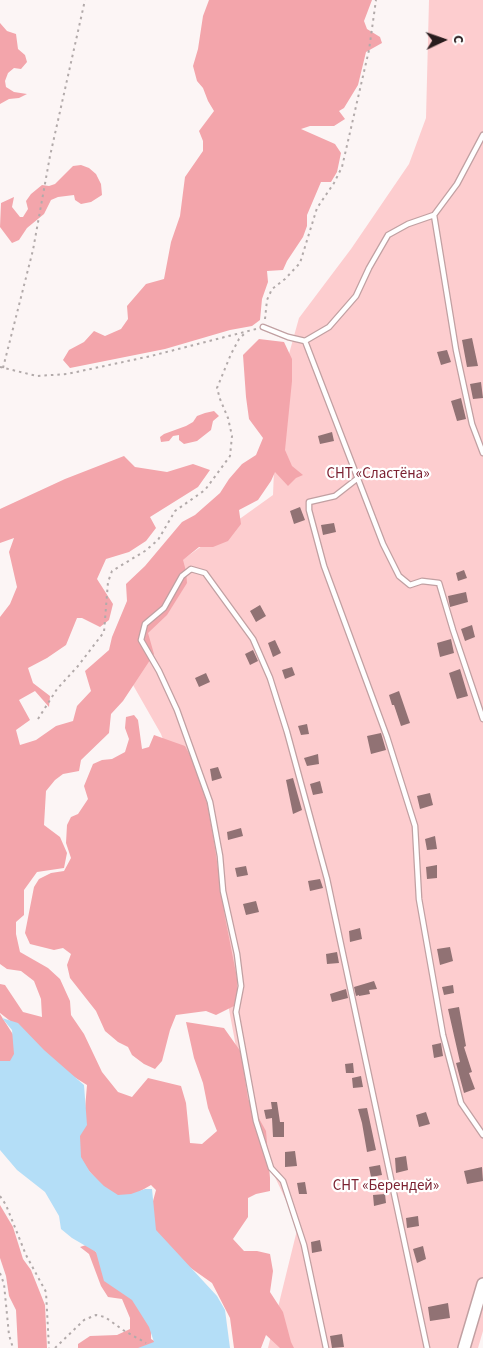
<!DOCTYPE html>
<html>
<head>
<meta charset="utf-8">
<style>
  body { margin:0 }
  #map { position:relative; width:483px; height:1348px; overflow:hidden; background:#fcf5f5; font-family:"Source Sans 3",sans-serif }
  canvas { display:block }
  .north { position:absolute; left:418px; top:15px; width:50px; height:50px; -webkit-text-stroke:4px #fff; paint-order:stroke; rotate:87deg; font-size:14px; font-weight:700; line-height:20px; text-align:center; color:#281c1d }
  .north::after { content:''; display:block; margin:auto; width:18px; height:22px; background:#281c1d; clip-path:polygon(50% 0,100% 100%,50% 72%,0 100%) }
</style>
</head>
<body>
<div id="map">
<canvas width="483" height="1348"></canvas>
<div class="north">С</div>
</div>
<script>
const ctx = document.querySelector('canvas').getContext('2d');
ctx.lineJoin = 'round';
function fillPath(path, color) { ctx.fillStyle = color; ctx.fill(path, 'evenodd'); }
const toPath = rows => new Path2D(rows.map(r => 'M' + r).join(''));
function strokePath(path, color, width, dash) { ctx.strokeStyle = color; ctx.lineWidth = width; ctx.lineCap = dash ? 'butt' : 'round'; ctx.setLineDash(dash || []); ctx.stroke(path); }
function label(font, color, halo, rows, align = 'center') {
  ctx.font = font + ' "Source Sans 3",sans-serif'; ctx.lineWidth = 4.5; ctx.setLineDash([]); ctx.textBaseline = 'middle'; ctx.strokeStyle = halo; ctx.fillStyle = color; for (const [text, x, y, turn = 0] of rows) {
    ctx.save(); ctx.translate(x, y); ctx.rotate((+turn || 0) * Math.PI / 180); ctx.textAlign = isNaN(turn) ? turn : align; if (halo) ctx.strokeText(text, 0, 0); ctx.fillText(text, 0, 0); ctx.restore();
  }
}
const green = toPath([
  [429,0,483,0,483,1331,478,1348,268,1348,298,1226,251,1126,220,962,207,856,161,734,121,664,167,571,273,495,277,397,299,318,351,249,409,164,426,118]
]);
const forest = toPath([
  [209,0,372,0,364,21,367,29,380,37,382,43,366,52,358,85,344,108,339,111,345,119,334,126,310,126,301,129,335,144,341,153,337,172,331,182,321,182,307,215,307,226,303,237,287,261,283,270,267,271,268,282,262,299,260,320,252,326,230,330,165,349,70,368,63,360,69,350,84,342,94,331,105,336,121,329,128,319,127,306,146,284,164,279,171,242,180,216,185,177,203,151,203,141,199,131,214,111,208,101,203,88,197,81,193,66,198,49,203,16],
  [0,23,7,31,16,34,18,49,25,55,27,62,21,69,14,68,8,73,5,81,6,87,14,92,27,94,19,98,9,99,0,104],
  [81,165,89,168,96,174,101,184,102,195,91,202,81,204,75,200,74,195,58,197,51,200,44,214,27,228,19,240,12,243,0,227,1,203,14,197,12,207,20,217,23,217,28,209,26,201,31,194,42,185,49,186,55,184,73,166],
  [259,339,284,342,292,359,292,381,285,450,292,466,303,475,296,478,288,486,275,472,271,481,258,500,239,510,241,524,228,541,213,547,199,547,183,560,186,571,187,583,167,615,148,633,154,654,123,701,111,714,109,733,81,760,79,771,63,774,55,780,46,791,44,825,60,837,67,853,64,868,37,872,24,890,24,915,16,922,16,934,20,952,48,968,60,979,70,1001,71,1015,84,1034,102,1072,118,1092,132,1097,148,1078,181,1086,186,1103,190,1143,202,1144,217,1131,208,1108,203,1083,194,1058,186,1022,224,1028,241,1052,248,1099,266,1131,270,1178,270,1191,256,1194,248,1198,248,1217,233,1239,244,1251,257,1251,270,1254,273,1271,270,1292,283,1312,291,1342,294,1348,280,1348,266,1335,261,1348,234,1348,230,1318,212,1283,178,1259,159,1237,149,1216,156,1190,151,1185,130,1197,111,1195,78,1159,77,1136,84,1121,87,1085,55,1065,18,1027,0,1013,0,984,5,985,23,1012,42,1017,41,999,34,981,21,971,7,969,0,964,0,617,10,604,17,587,9,552,14,538,0,543,0,509,65,479,124,456,135,467,167,472,193,464,210,470,198,487,150,517,156,528,146,541,129,552,106,559,97,579,113,604,109,620,100,627,82,618,77,618,66,645,47,658,28,668,33,683,50,696,49,707,35,691,19,700,30,720,16,730,20,745,36,740,56,726,73,721,77,706,91,691,85,671,109,650,112,637,127,601,126,584,145,566,182,522,195,515,220,493,229,479,242,464,256,455,263,438,249,419,246,397,243,355],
  [214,411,219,416,213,421,211,430,197,441,184,444,179,440,179,435,173,436,169,441,161,442,160,437,164,434,186,426,193,422,197,416,205,413],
  [134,715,138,720,142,749,149,747,154,735,185,746,191,757,207,803,214,841,225,917,237,978,237,996,234,1006,216,1015,206,1011,176,1015,170,1030,162,1061,155,1069,144,1064,132,1055,128,1047,118,1042,105,1031,96,1011,70,978,67,965,71,954,63,948,54,950,30,944,25,933,34,887,39,879,51,873,64,871,71,858,66,843,67,825,71,817,78,814,88,799,84,786,93,764,102,760,112,759,125,752,129,739,125,728,126,717],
  [0,1014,19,1044,20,1057,7,1066,0,1063],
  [0,1205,13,1227,23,1259,31,1270,45,1305,47,1348,18,1348,16,1310,9,1296,6,1276,0,1258],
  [89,1244,132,1294,151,1325,151,1339,158,1343,150,1348,78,1348,78,1344,90,1336,117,1335,130,1329,130,1318,122,1299,108,1297,101,1286,89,1254,80,1247]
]);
const water = toPath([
  [2,1018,18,1023,44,1050,84,1085,87,1125,80,1136,81,1157,90,1172,104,1186,118,1195,131,1194,145,1189,152,1189,156,1230,217,1296,225,1310,230,1348,138,1348,154,1342,149,1327,132,1300,104,1281,96,1252,72,1238,61,1229,59,1216,45,1192,17,1170,0,1150,0,1061,10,1061,14,1054,12,1030]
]);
const building = toPath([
  [472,338,478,366,467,367,462,340],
  [447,350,451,362,441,365,437,352],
  [481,382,483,398,473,399,470,384],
  [461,398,466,419,457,421,451,401],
  [332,432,334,441,320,444,318,436],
  [300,507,305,520,294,524,290,511],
  [334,523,336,532,323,535,321,525],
  [464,570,467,578,458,581,456,573],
  [466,592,468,602,450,607,448,596],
  [260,605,266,616,256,622,250,611],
  [472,625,475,637,465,641,461,629],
  [451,639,454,653,440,657,437,643],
  [275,640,281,653,273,657,268,643],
  [253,650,258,661,250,665,245,654],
  [292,667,295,675,285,679,282,670],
  [460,669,468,696,457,699,449,673],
  [206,673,210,682,199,687,195,678],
  [399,691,410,723,401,726,394,705,392,705,389,695],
  [307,724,309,734,301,735,298,726],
  [381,733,386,750,371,754,367,736],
  [318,754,319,764,307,766,304,758],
  [218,767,222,778,212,781,210,769],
  [293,778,302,810,293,814,286,780],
  [320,781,323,793,313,795,310,784],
  [430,793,433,805,420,809,417,796],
  [241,828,243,836,228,840,227,832],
  [435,836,437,849,427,850,425,839],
  [437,865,437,878,427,879,426,867],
  [246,866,248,875,237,877,235,868],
  [320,879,323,888,310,891,308,881],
  [256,901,259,912,246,915,243,904],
  [360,928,362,939,350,942,349,931],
  [450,947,453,961,440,965,437,949],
  [337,952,339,963,327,964,326,954],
  [374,981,377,989,369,990,370,994,359,996,359,995,356,996,354,987],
  [453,985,454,993,444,995,442,987],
  [346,989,348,998,332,1002,330,994],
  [459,1007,466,1046,464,1047,472,1072,469,1073,475,1089,464,1093,456,1063,460,1062,448,1009],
  [441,1043,443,1056,434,1058,432,1045],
  [353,1063,354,1073,346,1073,345,1064],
  [361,1076,363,1087,353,1088,352,1078],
  [271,1102,277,1102,280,1122,284,1122,284,1137,273,1137,272,1118,266,1119,264,1110,272,1109],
  [367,1108,376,1150,367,1152,362,1123,358,1109],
  [426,1112,430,1124,419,1127,416,1115],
  [295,1151,297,1166,285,1167,285,1152],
  [406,1156,408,1170,396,1173,395,1158],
  [380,1165,382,1175,371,1177,369,1167],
  [482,1167,483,1181,467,1184,464,1171],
  [305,1182,307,1194,299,1194,297,1183],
  [385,1194,386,1203,374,1206,373,1195],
  [418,1216,419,1226,407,1228,406,1218],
  [320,1240,322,1251,312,1253,311,1242],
  [423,1246,426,1259,417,1263,413,1249],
  [448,1303,450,1318,430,1321,428,1307],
  [342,1334,344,1347,332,1348,330,1336]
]);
const path = toPath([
  [265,319,267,300,272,289,285,279,300,263,317,208,334,183,342,167,369,50,376,0],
  [0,367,37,376,67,374,151,356,256,329],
  [3,368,33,250,50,156,85,0],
  [38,719,57,689,78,666,104,632,108,582,112,571,145,551,158,540,175,511,205,490,230,456,232,436,228,418,220,399,217,388,231,354,239,339,246,332],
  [0,1196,6,1205,26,1255,46,1292,49,1348],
  [0,1273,4,1284,9,1335,13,1348],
  [55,1348,84,1320,96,1315,105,1317,123,1330,146,1343]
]);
const lane = toPath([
  [434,215,456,350,472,424,483,453],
  [263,327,288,337,305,341,383,544,399,576,410,585,422,581,439,583,453,630,483,719],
  [305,341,329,327,356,296,369,268,388,235,408,224,434,215,457,184,483,135],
  [358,478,335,496,309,502,309,510,324,566,387,737,415,826,419,899,443,1035,461,1103,483,1135],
  [326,1348,304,1245,283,1181,271,1168,256,1121,236,1012,241,986,237,954,223,891,220,856,210,802,177,710,159,671,141,640,145,624,164,608,182,576,191,569,205,573,253,639,270,678,287,732,327,879,427,1348]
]);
const secondary = toPath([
  [464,1348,483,1284]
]);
const parkNames = [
  ["СНТ «Сластёна»",378,475],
  ["СНТ «Берендей»",386,1187]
];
fillPath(green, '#fdcdcf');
fillPath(forest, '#f3a5ab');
fillPath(water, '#b4def7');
fillPath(building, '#917274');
strokePath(lane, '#c1a0a2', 7);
strokePath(secondary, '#c1a0a2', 14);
strokePath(path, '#b2aaaa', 2, [2.5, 4]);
strokePath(lane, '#fff', 4.5);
strokePath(secondary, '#fff', 11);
label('15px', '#7c2232', '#fff', parkNames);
</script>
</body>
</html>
